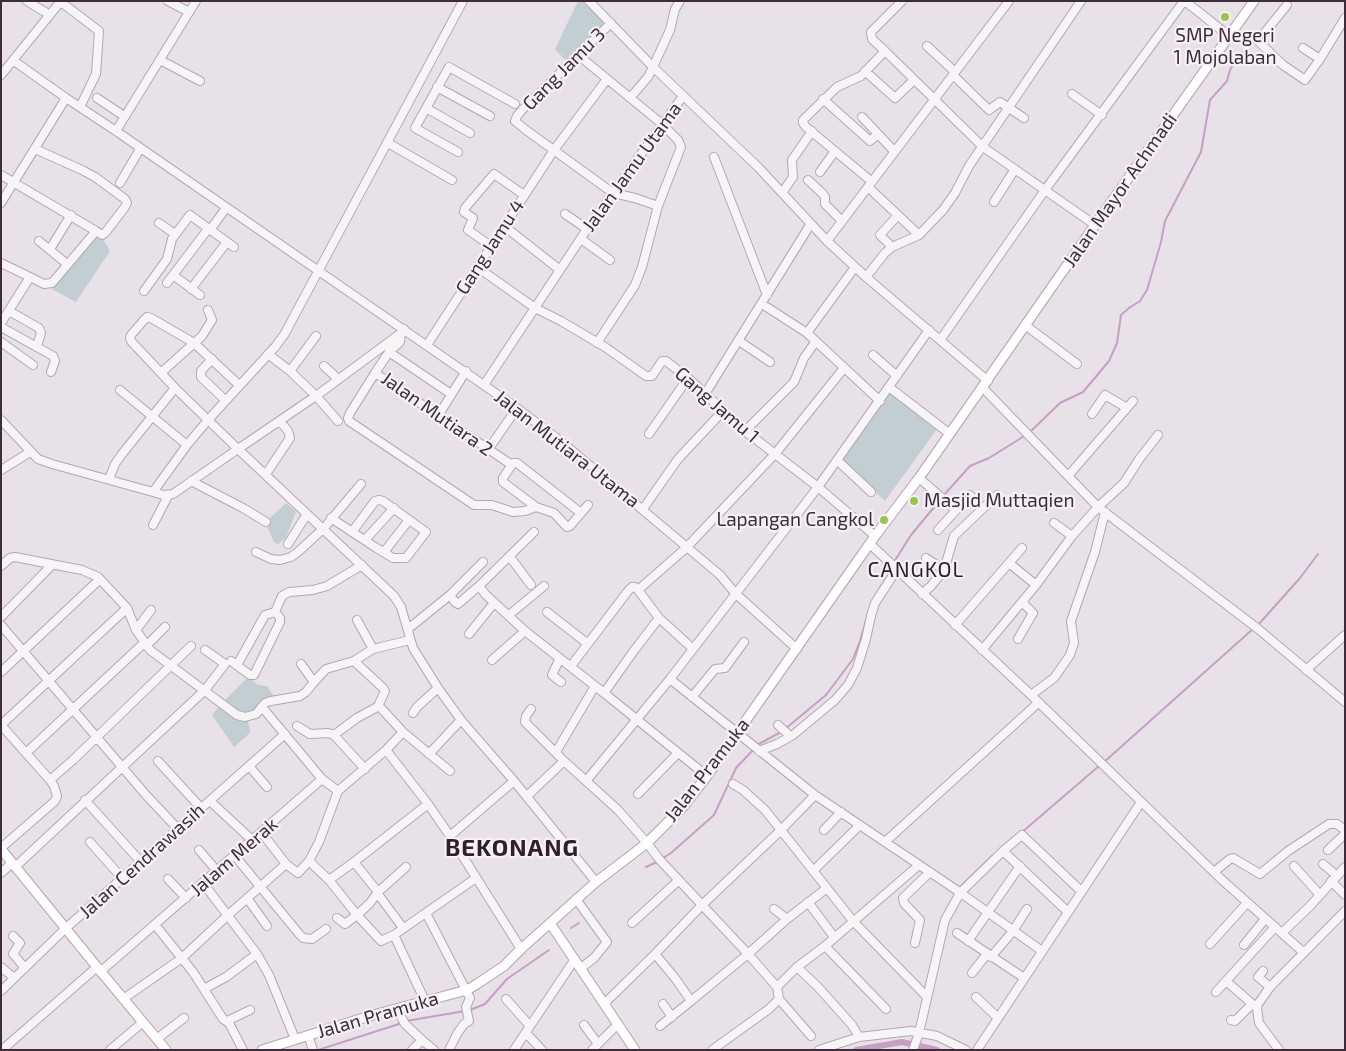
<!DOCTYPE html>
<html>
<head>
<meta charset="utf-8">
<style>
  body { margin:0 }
  #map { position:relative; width:1346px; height:1051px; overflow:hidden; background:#e9e1e8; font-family:"Exo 2",sans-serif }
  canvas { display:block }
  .frame { position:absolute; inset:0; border:2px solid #3f2b3c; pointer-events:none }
</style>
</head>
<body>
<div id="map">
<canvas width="1346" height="1051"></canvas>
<div class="frame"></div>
</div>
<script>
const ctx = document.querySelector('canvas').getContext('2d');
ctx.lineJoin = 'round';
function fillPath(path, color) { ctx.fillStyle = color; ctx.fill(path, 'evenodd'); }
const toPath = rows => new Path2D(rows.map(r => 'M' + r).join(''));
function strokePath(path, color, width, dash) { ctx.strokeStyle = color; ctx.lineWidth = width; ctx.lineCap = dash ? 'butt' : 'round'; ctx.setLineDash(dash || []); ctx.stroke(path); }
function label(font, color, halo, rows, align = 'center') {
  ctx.font = font + ' "Exo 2",sans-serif'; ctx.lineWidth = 4.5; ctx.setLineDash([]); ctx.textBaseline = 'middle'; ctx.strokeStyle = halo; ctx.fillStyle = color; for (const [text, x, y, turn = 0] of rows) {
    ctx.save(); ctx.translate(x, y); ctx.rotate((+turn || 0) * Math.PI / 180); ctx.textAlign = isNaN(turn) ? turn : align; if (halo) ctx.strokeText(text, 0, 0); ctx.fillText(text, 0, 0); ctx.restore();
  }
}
const green = toPath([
  [578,1,586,1,608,23,567,62,555,49],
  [96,235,102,238,110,251,76,302,52,289,55,282],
  [890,391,937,429,885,501,842,460],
  [286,503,296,512,286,537,279,544,277,544,274,542,266,524,267,521],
  [248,677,258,685,267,686,275,698,266,698,257,709,243,714,223,702],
  [221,704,247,718,250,729,250,733,234,747,212,715]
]);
const stream = toPath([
  [1030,432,1060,403,1083,392,1109,361,1117,343,1121,315,1129,308,1140,301,1147,290,1161,242,1165,221,1201,152,1210,100,1227,81,1230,70,1235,61,1255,41],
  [943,496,970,466,989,458,1026,435],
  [894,562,911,535,940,500],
  [875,596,888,575,891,565],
  [1258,625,1300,578,1318,554],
  [785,729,826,695,853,659,860,641,867,617],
  [757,745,781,732],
  [1103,763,1254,628],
  [1021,833,1099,766],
  [663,858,671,853,714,815,736,768,754,749],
  [646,867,659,861],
  [958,889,992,856],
  [571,928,579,923],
  [934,952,941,922],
  [470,1010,485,1004,507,979,549,950],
  [406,1021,465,1011],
  [910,1044,915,1035],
  [318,1050,402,1023]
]);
const canal = toPath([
  [856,1050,902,1042,937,1050]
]);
const minor = toPath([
  [27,1,50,15],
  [168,1,189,12],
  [589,1,653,67,758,167,827,241,866,277,988,381],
  [1185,1,1229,36],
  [61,2,99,31,96,74,80,107],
  [1287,5,1258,41,1283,65,1305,80,1320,59],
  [611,23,522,110,517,116,515,121,526,130,613,193,635,198,658,206],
  [927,46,955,72],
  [1303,48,1320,59,1345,18],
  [885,51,872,39,871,32,902,1],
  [578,55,662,124,678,140,681,147,658,206,642,267,635,285,597,343],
  [160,60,200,81],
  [14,61,66,98,116,131,517,408,563,443,720,575,735,593,797,649],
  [865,71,895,98,914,80],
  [1,75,61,1],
  [953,75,989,110,1000,102,1024,118],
  [437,87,490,116],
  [1072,94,1102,115],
  [97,98,124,116],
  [630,98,648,77,653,67,670,30,675,9,680,1],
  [823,99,870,141,878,134],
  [426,108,470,133],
  [862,117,894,151],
  [116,131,196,1],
  [388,143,452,180],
  [458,152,415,128,449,67,515,104],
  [714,157,767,295],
  [820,172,835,151],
  [1,175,96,231,102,235,105,233,125,207,127,203,125,199,95,177,82,170,35,149],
  [808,180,823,194,825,197,825,204,842,221],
  [871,181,806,127,803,123,803,120,837,87,861,76,885,51,983,147,1095,225],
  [120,183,140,149],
  [868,187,919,235],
  [782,193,793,177,792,160,812,131],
  [994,202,1015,169],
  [1,203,66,98],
  [565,214,587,229],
  [159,223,175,234],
  [504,226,560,270],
  [210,230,226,208],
  [581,239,610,260],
  [39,241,67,264],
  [827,241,1009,1],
  [491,246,468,230,473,218,464,212,465,208,494,174,524,195],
  [892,247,880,235,898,215],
  [50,249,71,215],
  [1,263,30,277,1,323],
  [477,267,535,308,561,321,605,347,646,376,652,376,662,361,666,361,688,378,745,431,775,454,844,368],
  [173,275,200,295],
  [30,277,44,284,52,283,96,231],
  [866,277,885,253,892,247,919,235,943,210,955,193,969,166,1081,1],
  [167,283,208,229],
  [191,289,227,242],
  [144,291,167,259,172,239,190,215,234,247],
  [762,304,807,333,880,401],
  [9,311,39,328,41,333,37,346],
  [1025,325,1077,364],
  [1,327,53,356,55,361,51,372],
  [404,329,401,333,316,396,238,449,394,596,401,607,413,648,438,688,461,720,514,781,596,882],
  [401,333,400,342,389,352,375,373,512,465],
  [807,333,855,267],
  [941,339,1045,190,1184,1],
  [739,341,770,362],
  [1,342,33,365],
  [427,345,554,150,607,79],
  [389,352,451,394],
  [268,354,290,371,316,396,338,421],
  [873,355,897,376],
  [212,359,201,371,201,377,225,400],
  [324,366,338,379],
  [290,371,316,336],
  [162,372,202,336,212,320,208,310],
  [375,373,350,413,348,418,349,421,474,505,492,505,513,512,525,511,536,507,554,513,567,527,570,526,588,505],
  [484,385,587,229,683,96],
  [889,387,950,434],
  [983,388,1098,507,1257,628,1345,702],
  [120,390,187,445],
  [705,394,810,225],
  [1092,414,1105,395,1127,408],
  [438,416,466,371],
  [1,420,38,459,52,464,153,492,187,445,208,420,275,347,284,335,463,1],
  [745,431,794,382,804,358,816,341],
  [649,434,688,378],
  [488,450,517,408],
  [838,461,871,492],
  [1,470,30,452],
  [266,474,290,438,288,431,280,421],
  [1068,476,1133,401],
  [919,478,956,510],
  [109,479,115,464,122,454,175,388],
  [191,481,243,508,266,522],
  [153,492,163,495,173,494,238,449,175,388,131,341,130,338,131,335,144,320,147,317,151,318,194,343,239,385],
  [536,507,503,482,503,478,513,463,517,463,581,513],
  [643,509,678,459,723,411],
  [331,518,375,547,393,558,406,558,426,532,383,501,379,500,375,501,352,532],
  [1054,523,1072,536],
  [153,525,168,496],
  [938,530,970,495],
  [534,532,479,586,486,595,525,631,604,693],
  [365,540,394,508],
  [288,544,307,514],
  [870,544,1031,695,1221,879,1303,952],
  [256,552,271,559,280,560,291,557,299,551,324,528,361,484],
  [384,552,409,520],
  [510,557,531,585],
  [926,558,944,570],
  [1009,563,1036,585],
  [1,566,10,558,15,557,82,570,98,577,127,608,136,630,150,650,237,715,245,717,256,714,265,703,271,701,300,696,306,692,314,682],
  [638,590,686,548,775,454,818,487,875,536],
  [922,594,931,586,944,570,954,536,997,495],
  [450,595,483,562],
  [547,612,588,644],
  [509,615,544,586],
  [1,617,52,565],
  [357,620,373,649],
  [1,625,146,795,177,828],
  [955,625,1022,548],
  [408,629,450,595,455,602,458,604,479,586],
  [136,630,151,610],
  [469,634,494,603],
  [1018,639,1033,613,1022,602],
  [146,646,165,627],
  [692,648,659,618,633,652,604,693,707,776],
  [982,650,1036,585,1072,536,1098,507,1124,483,1140,458,1158,435],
  [560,658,552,675,561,682],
  [492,660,525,631],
  [231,661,250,675,254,675,280,622,280,618,275,612],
  [354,661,373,649,410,640],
  [301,664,314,682,326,669,354,661,383,688,385,691,379,704,380,707,403,732,450,771],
  [237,665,265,615,275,612,282,596,289,592,313,590,327,586,362,565],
  [571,666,628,591,632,587,635,587,638,590,659,618],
  [1306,670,1345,635],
  [1,672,100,579],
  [670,679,815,795,958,891,1042,951],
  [1031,695,1054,678,1070,655,1074,643,1071,621,1095,552,1105,512],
  [692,697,715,669,725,668,744,642],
  [531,709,526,716,525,722,564,761,618,810,647,843,659,859,748,954,787,919,827,888],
  [413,713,417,707,438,688],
  [1,725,127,608],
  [1,725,50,780,54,786,57,796,55,801,1,848],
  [778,725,790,736],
  [297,726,310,734,328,733,334,735,365,769],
  [334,735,357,718,379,706],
  [386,750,403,732],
  [759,751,777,744,793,735,835,700,848,685,857,668,866,639,871,616,875,603,897,569],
  [556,752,595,686],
  [26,753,144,643],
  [429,754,461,720],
  [158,761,201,808],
  [249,766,267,787],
  [322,779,338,791,386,750,428,804,354,862,329,880],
  [50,780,73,760,191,646],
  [586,781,670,679,818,487,929,330],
  [733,784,743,790,765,810,853,921,927,997],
  [638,794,678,753],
  [527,796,564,761],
  [85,800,141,862],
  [210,801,252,840],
  [428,804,450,836,514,781],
  [824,830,841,812],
  [450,836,521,949],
  [90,842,122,878],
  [885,842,1038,703],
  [199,850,217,871],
  [1328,850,1345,834],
  [1003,851,1068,912],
  [235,856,300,935,303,938,312,939,326,929],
  [354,862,378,892,370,903,357,915,381,941,394,935,476,878],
  [286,864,298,873,309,861],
  [1323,864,1336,875],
  [1294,866,1320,895],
  [15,867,205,690,225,664,205,650],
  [813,871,860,825],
  [1214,872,1230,859,1233,858,1260,874,1288,851,1329,824,1337,824,1345,830],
  [1,873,12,863],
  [168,879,186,898],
  [1331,881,1345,895],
  [203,883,257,954,269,975,295,1039],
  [378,892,406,867],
  [378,894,403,928],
  [247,898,267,926],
  [576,899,607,942,594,958,581,968],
  [808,902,834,937],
  [774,909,787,919],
  [426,913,470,998,466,1007,469,1021,464,1024,457,1034,449,1050],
  [337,918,345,924,357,915,329,880,309,861,319,842,338,791],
  [632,923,679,880],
  [156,926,193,972,223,1019,229,1023,243,1050],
  [957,933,1024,978],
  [1282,933,1311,905,1345,867],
  [394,935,425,1001],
  [13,936,20,943,13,954,25,968],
  [968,941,1020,866],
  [915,943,920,920,904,903,903,898,930,872],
  [1210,944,1247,903],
  [1244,945,1265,919],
  [825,946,886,1009],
  [655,954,675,978,691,1001,748,954,777,987,779,999,769,1009,712,1050],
  [991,957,1013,931,1027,909],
  [1,967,14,978],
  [797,967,818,987,852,1025,859,1037],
  [1263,971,1258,977,1270,987],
  [100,972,322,779,262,707],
  [972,973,987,954],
  [1226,981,1257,1008],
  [777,987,797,967,825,946,919,865],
  [204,989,226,977,257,954],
  [1,991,66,928,285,734],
  [1216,992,1275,927],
  [976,997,998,1018],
  [123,999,182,958,228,915,286,864,262,833],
  [506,999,530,1026],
  [779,999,811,1036],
  [605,1003,655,954,702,905,780,831,815,795],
  [663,1004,672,1017],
  [397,1009,405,1024,422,1040,434,1050],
  [1231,1020,1235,1021,1252,1004],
  [227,1021,250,1010],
  [584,1025,598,1044],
  [660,1026,691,1001],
  [526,1033,542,1050],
  [308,1035,313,1050],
  [158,1038,184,1018],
  [2,1050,97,967],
  [110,1050,143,1022],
  [412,1050,422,1040],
  [514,1050,575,959],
  [592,1050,618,1024],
  [819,1050,859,1037,911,1031,937,1036,966,1050],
  [913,1050,919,1033,945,920,960,893,1003,851,1022,835,1081,891],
  [977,1050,1141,802],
  [1279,1050,1259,1023,1257,1008,1258,1004,1270,987,1345,911]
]);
const major = toPath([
  [1,849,97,967,166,1050],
  [550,923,635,1050],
  [262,1050,373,1015,467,990,477,984,504,966,521,949,596,882,647,843,682,808,707,776,875,536,919,478,1095,225,1254,1]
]);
const markers = [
  [1225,17,5,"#99c450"],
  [914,501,5,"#99c450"],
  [884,520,5,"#99c450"]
];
const poiNames = [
  ["SMP Negeri",1225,36],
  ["1 Mojolaban",1225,58],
  ["Masjid Muttaqien",924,501,"left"],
  ["Lapangan Cangkol",874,520,"right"]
];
const streetNames = [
  ["Gang Jamu 3",564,69,-45],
  ["Jalan Jamu Utama",632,167,-54],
  ["Jalan Mayor Achmadi",1120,190,-55],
  ["Gang Jamu 4",490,247,-57],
  ["Gang Jamu 1",717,405,41],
  ["Jalan Mutiara 2",437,414,35],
  ["Jalan Mutiara Utama",567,449,38],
  ["Jalan Pramuka",707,770,-52],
  ["Jalam Merak",234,857,-41],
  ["Jalan Cendrawasih",142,861,-42],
  ["Jalan Pramuka",378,1015,-16]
];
const quarterNames = [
  ["CANGKOL",916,570]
];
const districtNames = [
  ["BEKONANG",512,848]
];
fillPath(green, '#c3ced2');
strokePath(stream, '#c69fc5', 2);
strokePath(canal, '#c69fc5', 6);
strokePath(minor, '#b3a7b1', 10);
strokePath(major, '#b4a2b1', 11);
strokePath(minor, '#f7f4f7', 8);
strokePath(major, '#fff', 9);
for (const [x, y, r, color] of markers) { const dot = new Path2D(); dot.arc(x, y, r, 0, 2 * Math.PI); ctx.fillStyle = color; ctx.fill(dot); strokePath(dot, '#f6f1f6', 2); }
label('19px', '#3f2b3c', '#f6f1f6', poiNames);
label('19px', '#3f2b3c', '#f6f1f6', streetNames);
ctx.letterSpacing = '1px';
label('21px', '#301d2d', '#f6f1f6', quarterNames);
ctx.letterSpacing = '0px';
ctx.letterSpacing = '1px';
label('bold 24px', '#301d2d', '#f6f1f6', districtNames);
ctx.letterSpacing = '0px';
</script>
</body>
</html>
